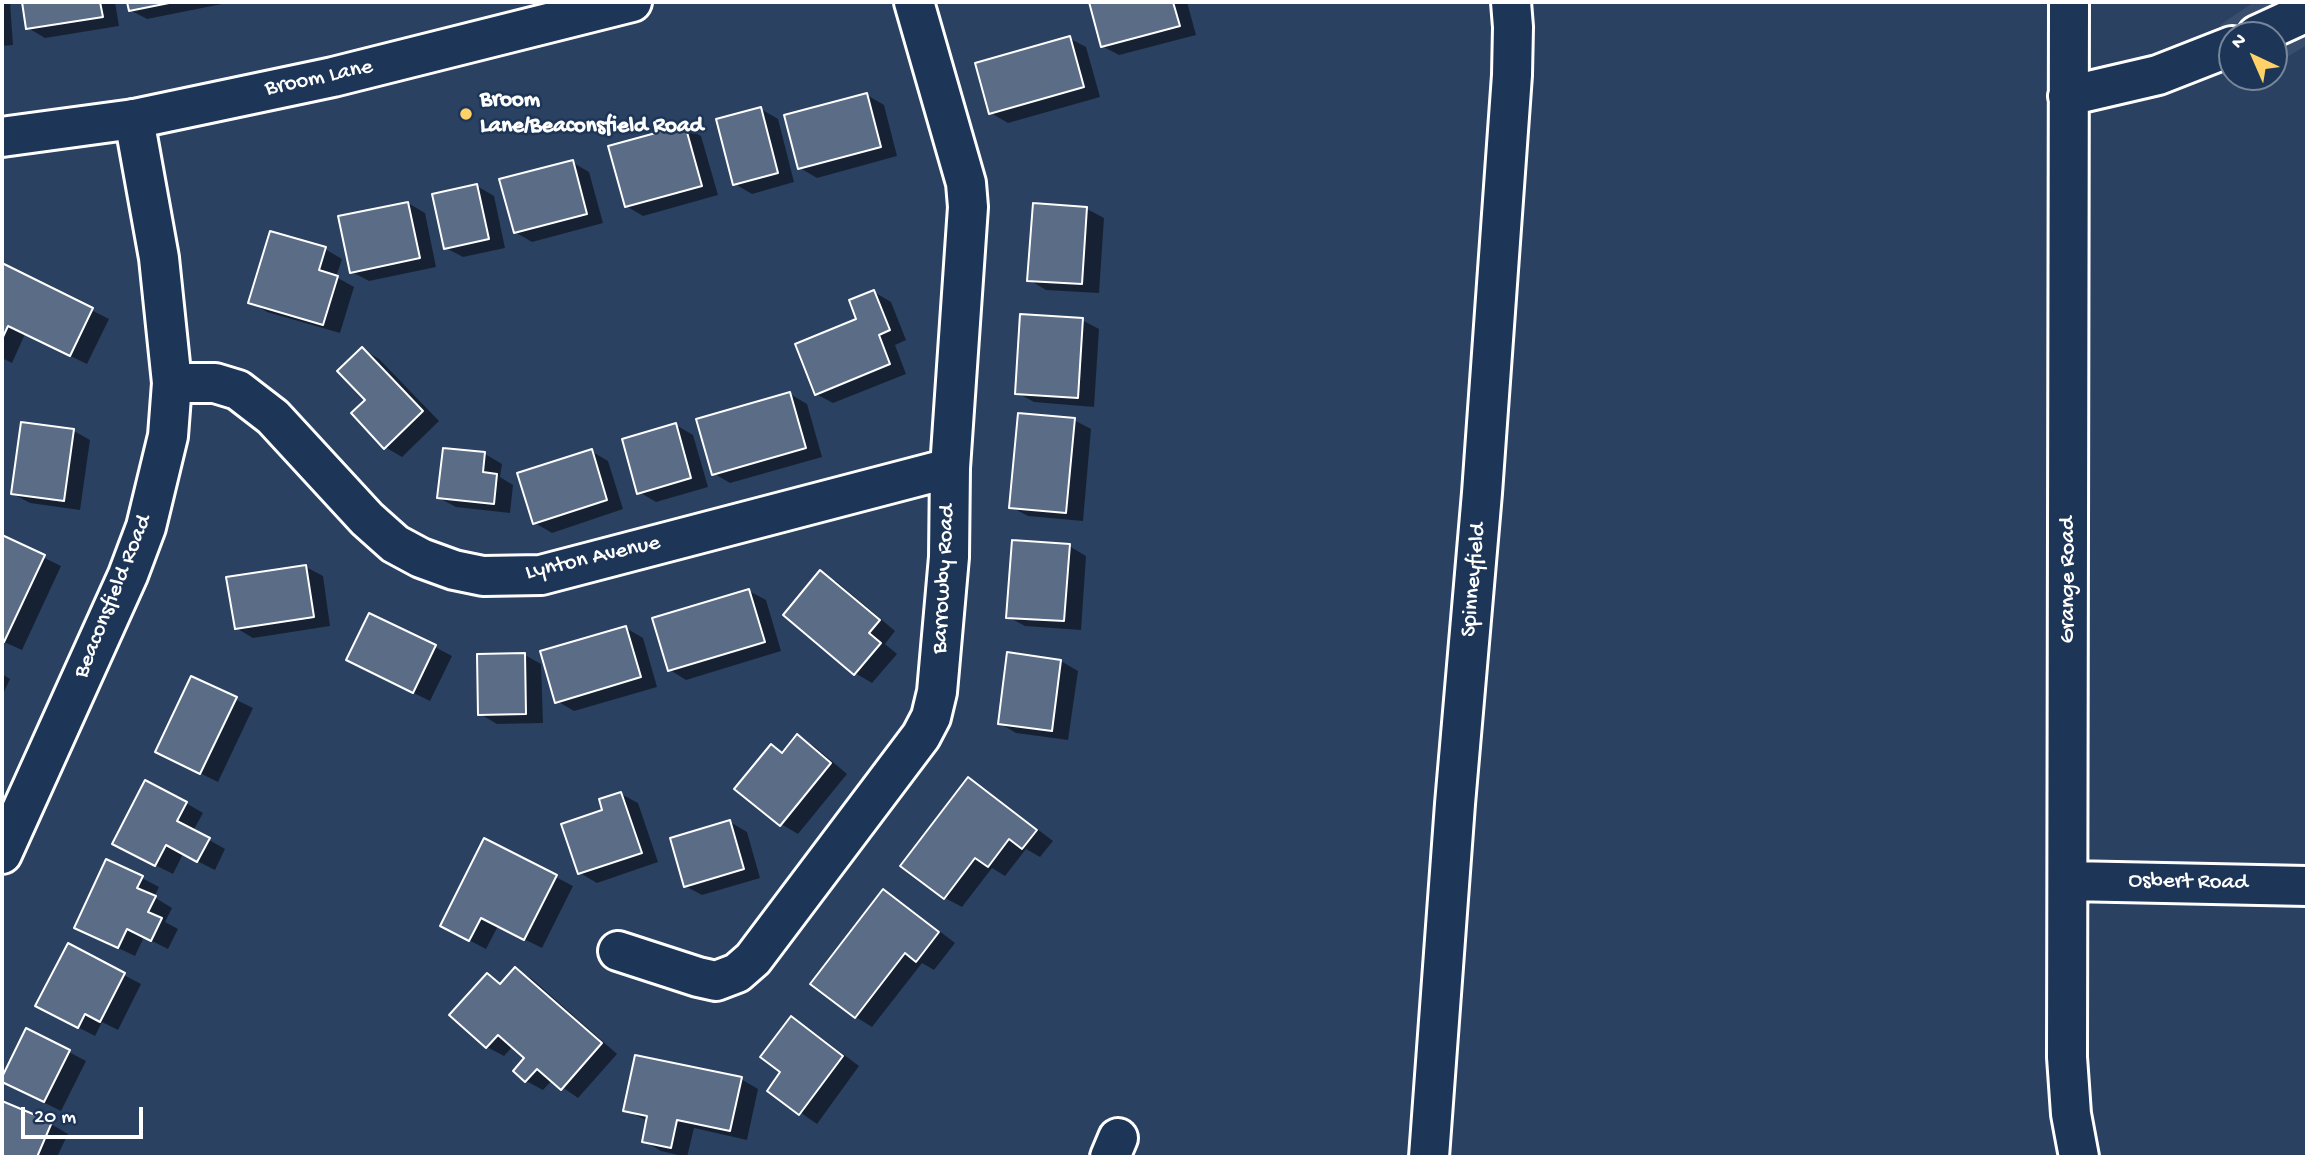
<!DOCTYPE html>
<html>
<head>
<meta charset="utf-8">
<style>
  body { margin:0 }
  #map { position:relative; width:2309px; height:1159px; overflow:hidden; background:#2a4161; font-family:"Gochi Hand",sans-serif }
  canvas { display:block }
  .frame { position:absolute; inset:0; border:4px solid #fff; pointer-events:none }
  .north { position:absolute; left:2218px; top:21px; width:70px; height:70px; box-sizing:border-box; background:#1d3557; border:2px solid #77869a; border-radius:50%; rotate:316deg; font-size:19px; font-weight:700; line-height:28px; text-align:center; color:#fff }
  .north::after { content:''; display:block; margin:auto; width:24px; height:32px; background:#ffd166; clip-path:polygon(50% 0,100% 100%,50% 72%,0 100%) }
  .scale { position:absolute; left:21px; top:1107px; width:122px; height:32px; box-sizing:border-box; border:4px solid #fff; border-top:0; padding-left:9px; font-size:21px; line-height:24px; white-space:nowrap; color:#fff; -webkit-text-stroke:5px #1d3557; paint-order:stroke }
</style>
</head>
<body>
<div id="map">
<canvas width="2309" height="1159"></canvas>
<div class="frame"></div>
<div class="north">N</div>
<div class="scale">20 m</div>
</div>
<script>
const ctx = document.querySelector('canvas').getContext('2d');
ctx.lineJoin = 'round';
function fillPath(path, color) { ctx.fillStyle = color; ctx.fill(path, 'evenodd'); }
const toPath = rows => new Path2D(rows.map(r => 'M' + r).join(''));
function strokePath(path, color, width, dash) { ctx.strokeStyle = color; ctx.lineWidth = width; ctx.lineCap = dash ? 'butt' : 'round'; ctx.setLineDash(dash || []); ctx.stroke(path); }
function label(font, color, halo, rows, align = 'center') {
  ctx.font = font + ' "Gochi Hand",sans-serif'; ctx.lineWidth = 5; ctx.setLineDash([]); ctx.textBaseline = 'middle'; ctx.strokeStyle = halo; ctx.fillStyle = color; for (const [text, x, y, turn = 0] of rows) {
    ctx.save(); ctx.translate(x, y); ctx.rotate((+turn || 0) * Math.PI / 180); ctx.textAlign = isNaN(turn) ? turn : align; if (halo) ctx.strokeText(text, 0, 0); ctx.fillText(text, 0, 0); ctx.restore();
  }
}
const built = toPath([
  [2254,2,2307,2,2307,45,2274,65,2274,35,2232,58,2220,25]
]);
const shadow = toPath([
  [2,2,10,2,13,45,2,46],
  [23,2,115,2,119,26,45,38,28,28],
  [129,2,227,2,227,3,147,19,130,10],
  [1091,2,1187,2,1196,35,1119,55,1102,46],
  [1069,38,1086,47,1100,97,1008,123,991,113],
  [867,95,884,105,897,156,817,178,800,168],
  [761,109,778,119,794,182,752,194,735,184],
  [684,127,701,136,718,195,643,216,626,206],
  [572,162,589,172,603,223,532,242,515,232],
  [477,186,494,196,505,248,463,257,446,248],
  [408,203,425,213,436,267,369,281,352,272],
  [1087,209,1104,218,1099,293,1046,290,1029,280],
  [325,249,342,259,336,277,354,287,340,333,267,312,251,302],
  [2,265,109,319,87,364,25,334,12,363,2,358],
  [874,292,891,302,906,340,895,345,906,374,833,403,816,394],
  [1082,320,1099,329,1094,407,1034,402,1017,393],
  [362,349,379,359,439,421,402,457,385,447,367,400],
  [790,394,807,404,822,457,730,483,713,473],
  [1074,420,1091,429,1083,521,1028,516,1011,507],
  [676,425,693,435,708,487,656,502,639,492],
  [74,431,90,440,80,510,30,503,13,494],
  [591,451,608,461,623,509,552,533,535,523],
  [485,454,502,464,500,477,513,485,510,513,456,507,439,498],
  [2,537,61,566,22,650,2,641],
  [1069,546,1086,556,1081,630,1025,626,1008,617],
  [306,567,323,576,330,626,253,638,236,628],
  [820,573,837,582,895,631,885,644,897,654,872,683,855,673,785,615],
  [749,591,766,600,781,651,686,680,670,670],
  [626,628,643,638,657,687,574,711,557,701],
  [435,647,452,656,430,701,365,669],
  [525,655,541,664,543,723,497,724,480,714],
  [1061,661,1078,671,1068,740,1016,733,999,723],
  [2,674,10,679,2,696],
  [192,678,253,708,218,782,157,752],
  [797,737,814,746,847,774,798,834,781,824,771,746,784,753],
  [969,779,985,789,1053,841,1040,857,1026,849,1005,876,992,868,962,907,945,898],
  [621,794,638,803,658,862,597,883,580,873,605,811],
  [186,803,203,813,193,831,225,849,215,870,183,854,173,874,131,853],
  [730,822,747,832,760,878,702,895,685,886],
  [485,840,573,886,542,948,498,926,486,949,459,935],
  [142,878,159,887,154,897,172,908,165,922,178,929,168,949,144,937,135,956,93,936],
  [884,891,900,901,955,943,934,970,922,963,872,1027,856,1017],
  [69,946,141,984,118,1030,102,1022,95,1036,54,1015],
  [515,969,532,979,617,1054,578,1098,552,1080,543,1090,526,1081,516,1071,527,1058,513,1046,504,1056,487,1047,452,1015,487,976,502,984],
  [791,1018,808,1028,859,1066,817,1124,769,1091,783,1072],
  [27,1030,86,1061,61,1111,19,1090],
  [741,1079,758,1089,747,1140,694,1128,687,1157,661,1151,644,1141,648,1121,625,1110],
  [2,1103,51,1124,68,1134,57,1157,2,1157]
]);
const building = toPath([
  [22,2,100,2,103,17,26,29,22,2],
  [127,2,174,2,129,11,127,2],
  [1089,2,1173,2,1180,26,1101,47,1089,2],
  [1070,36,1084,87,989,114,975,63,1070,36],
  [867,93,881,147,798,169,784,115,867,93],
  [761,107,778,173,733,185,716,119,761,107],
  [685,125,702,186,625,207,608,146,685,125],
  [573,160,587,214,514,233,499,179,573,160],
  [477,184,489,239,444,249,432,194,477,184],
  [408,202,420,258,350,273,338,216,408,202],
  [1033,203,1087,207,1082,284,1027,281,1033,203],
  [270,231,326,247,319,270,338,276,323,325,248,303,270,231],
  [2,263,93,308,70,356,8,326,2,339,2,263],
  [874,290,890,330,879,335,890,364,815,395,795,344,856,319,849,300,874,290],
  [1020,314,1083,318,1078,398,1015,394,1020,314],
  [362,347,423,411,384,449,351,413,365,400,337,371,362,347],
  [790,392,806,448,712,475,696,419,790,392],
  [1018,413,1075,418,1066,513,1009,508,1018,413],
  [21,422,74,429,64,501,11,494,21,422],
  [676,423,691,478,637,494,622,439,676,423],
  [443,448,485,452,483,472,497,474,494,504,437,498,443,448],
  [592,449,607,500,533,524,517,473,592,449],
  [2,535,45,555,4,642,2,640,2,535],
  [1012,540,1070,544,1064,621,1006,618,1012,540],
  [306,565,314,617,235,629,226,577,306,565],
  [820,570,880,620,869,633,881,643,854,675,783,615,820,570],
  [749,589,765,642,668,671,652,618,749,589],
  [369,613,436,645,413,693,346,660,369,613],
  [626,626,641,677,555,703,540,651,626,626],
  [1007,652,1061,660,1052,731,998,724,1007,652],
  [525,653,526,714,478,715,477,654,525,653],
  [191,676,237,697,200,774,155,752,191,676],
  [797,734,831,763,780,826,734,789,771,744,782,753,797,734],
  [968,777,1037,830,1022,849,1009,839,988,867,975,858,944,899,900,866,968,777],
  [145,780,187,802,177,821,210,838,197,862,166,845,155,866,112,844,145,780],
  [621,792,642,853,578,874,561,824,602,810,599,799,621,792],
  [730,820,744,869,684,887,670,838,730,820],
  [484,838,557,875,524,940,481,918,469,941,440,926,484,838],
  [106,859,143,876,137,888,156,896,148,912,162,918,151,941,127,929,118,948,74,928,106,859],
  [883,889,939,932,916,962,905,953,855,1018,810,984,883,889],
  [68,943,125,973,100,1022,85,1014,78,1028,35,1006,68,943],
  [515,967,602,1043,561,1090,537,1069,525,1082,513,1071,524,1058,498,1035,486,1048,449,1015,487,973,500,984,515,967],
  [791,1016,843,1056,799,1115,767,1091,780,1072,760,1057,791,1016],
  [26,1028,70,1050,44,1102,2,1082,2,1077,26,1028],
  [635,1055,742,1077,730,1131,677,1120,671,1148,642,1142,647,1116,623,1111,635,1055],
  [2,1101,52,1122,37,1157,2,1157,2,1101]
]);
const minor = toPath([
  [2069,2,2067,1057,2071,1114,2079,1157],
  [2257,35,2307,12],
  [2068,96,2158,75,2232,46],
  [172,383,215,383,238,390,273,417,367,519,395,544,421,558,454,570,483,576,541,575,950,468],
  [2,854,128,575,146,527,168,436,172,383,159,258,134,119],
  [2069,881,2307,886],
  [618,951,698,977,716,981,737,973,753,959,921,736,931,717,937,692,949,557,950,468,968,207,966,183,914,2],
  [1110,1157,1118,1138],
  [1429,1157,1455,804,1482,493,1512,75,1513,27,1511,2]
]);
const major = toPath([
  [2,137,134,119,333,77,632,2]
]);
const markers = [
  [466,114,7,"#ffd166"]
];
const streetNames = [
  ["Broom Lane",319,79,-12],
  ["Lynton Avenue",593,559,-13],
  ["Barrowby Road",945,579,-87],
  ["Spinneyfield",1475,580,-85],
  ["Grange Road",2069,580,-90],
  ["Beaconsfield Road",114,597,-68],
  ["Osbert Road",2188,883,1]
];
const poiNames = [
  ["Broom",480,101],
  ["Lane/Beaconsfield Road",480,127]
];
fillPath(built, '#394e6c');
fillPath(shadow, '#0007');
fillPath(building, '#5b6c86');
strokePath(building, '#fff', 2);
strokePath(minor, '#fff', 44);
strokePath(major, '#fff', 44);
strokePath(minor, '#1d3557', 38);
strokePath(major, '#1d3557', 38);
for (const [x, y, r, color] of markers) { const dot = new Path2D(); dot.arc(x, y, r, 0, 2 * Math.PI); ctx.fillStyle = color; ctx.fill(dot); strokePath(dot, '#1d3557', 2.5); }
label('23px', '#fff', '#1d3557', streetNames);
label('bold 23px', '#fff', '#1d3557', poiNames, 'left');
</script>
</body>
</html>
